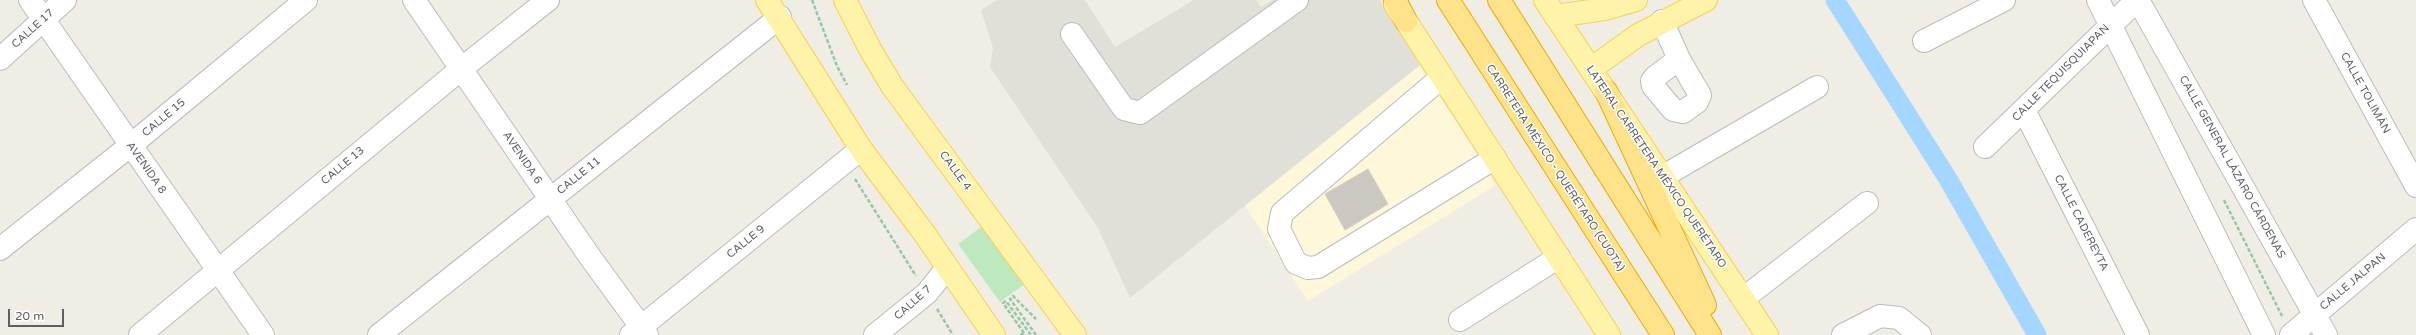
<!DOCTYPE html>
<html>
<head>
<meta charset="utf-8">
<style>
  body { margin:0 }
  #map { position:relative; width:2416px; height:335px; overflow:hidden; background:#f0ede4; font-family:"Varela Round",sans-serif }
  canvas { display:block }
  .scale { position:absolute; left:8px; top:309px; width:56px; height:18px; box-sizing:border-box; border:2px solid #5c6066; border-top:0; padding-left:5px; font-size:12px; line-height:14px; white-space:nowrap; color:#5c6066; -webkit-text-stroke:3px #fff; paint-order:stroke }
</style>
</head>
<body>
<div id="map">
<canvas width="2416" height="335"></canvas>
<div class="scale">20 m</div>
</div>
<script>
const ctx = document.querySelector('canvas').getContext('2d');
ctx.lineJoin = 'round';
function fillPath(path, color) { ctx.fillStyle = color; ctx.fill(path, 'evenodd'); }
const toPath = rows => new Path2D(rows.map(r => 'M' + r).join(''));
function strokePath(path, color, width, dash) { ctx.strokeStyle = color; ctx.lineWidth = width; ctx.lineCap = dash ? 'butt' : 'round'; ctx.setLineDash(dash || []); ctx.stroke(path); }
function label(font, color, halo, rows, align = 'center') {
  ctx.font = font + ' "Varela Round",sans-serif'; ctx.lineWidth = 3; ctx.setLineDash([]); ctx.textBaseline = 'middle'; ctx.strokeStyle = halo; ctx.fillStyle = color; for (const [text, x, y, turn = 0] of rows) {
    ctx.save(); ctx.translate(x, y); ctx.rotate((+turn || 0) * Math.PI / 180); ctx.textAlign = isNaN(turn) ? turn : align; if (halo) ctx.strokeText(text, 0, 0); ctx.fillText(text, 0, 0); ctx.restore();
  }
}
const commercial = toPath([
  [1420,65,1496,185,1308,301,1245,206]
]);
const industrial = toPath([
  [997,0,1085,0,1115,47,1194,0,1256,0,1261,7,1273,0,1380,0,1420,65,1130,298,1098,228,990,67,993,48,981,10]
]);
const green = toPath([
  [988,222,1030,280,1000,302,958,244]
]);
const canal = toPath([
  [1835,0,1948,179,2037,335]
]);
const building = toPath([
  [1368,169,1388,204,1345,230,1325,194,1368,169]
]);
const path = toPath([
  [812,0,837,66,847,85],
  [855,179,916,276],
  [2224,200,2282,316],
  [937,309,953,335],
  [1024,333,1003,303,1006,301,1031,335],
  [1020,335,1024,333,1025,335],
  [1036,335,1010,299,1013,296,1036,319]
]);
const minor = toPath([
  [30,0,263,335],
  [414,0,590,257,647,335],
  [2098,0,2264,335],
  [2138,0,2326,335],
  [2314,0,2416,186],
  [1662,21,1679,59,1700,95,1697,102,1683,112,1673,110,1653,86,1652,81,1655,77,1679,59],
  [1072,34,1124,109,1140,113,1297,0],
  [1924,41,2004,0],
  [0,59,65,0],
  [1442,77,1282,213,1279,229,1296,263,1308,268,1318,267,1495,158],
  [2024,110,2138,335],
  [1985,147,2137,0],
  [1662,177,1817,87],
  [0,249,131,145,306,0],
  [1744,298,1867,203],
  [1460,320,1559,257],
  [140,335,461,69,548,0],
  [379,335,780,17],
  [631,335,861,149],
  [875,335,927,293,947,268],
  [1843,335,1880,316,1899,318,1920,335],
  [2291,335,2416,229]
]);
const major = toPath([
  [767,0,861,149,924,233,994,335],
  [845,0,870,49,892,86,1075,335],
  [1545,0,1767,335],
  [1395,4,1609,335],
  [1555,16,1605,9,1636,0],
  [1591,69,1638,35,1706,0]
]);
const highway = toPath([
  [1395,0,1406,21],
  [1448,0,1663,335],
  [1499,0,1710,335],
  [1606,91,1705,305]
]);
const streetNames = [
  ["CALLE 17",33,29,-42],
  ["CALLE TEQUISQUIAPAN",2061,73,-45],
  ["CALLE TOLIMÁN",2365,93,61],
  ["CALLE 15",164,118,-40],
  ["AVENIDA 6",522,158,56],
  ["CALLE 13",343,166,-40],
  ["LATERAL CARRETERA MÉXICO QUERÉTARO",1656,167,56],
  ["CALLE GENERAL LÁZARO CÁRDENAS",2232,167,61],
  ["AVENIDA 8",146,168,55],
  ["CARRETERA MÉXICO - QUERÉTARO (CUOTA)",1555,168,57],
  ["CALLE 4",955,171,54],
  ["CALLE 11",579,176,-39],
  ["CALLE CADEREYTA",2081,223,63],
  ["CALLE 9",746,242,-39],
  ["CALLE JALPAN",2353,282,-40],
  ["CALLE 7",913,303,-42]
];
fillPath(commercial, '#fff7d9');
fillPath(industrial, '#e0dfd8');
fillPath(green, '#bee9bf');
strokePath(canal, '#a4d6ff', 19);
fillPath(building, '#cbc8c1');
strokePath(building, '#d5cfc1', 1);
strokePath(minor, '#b9bcc1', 24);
strokePath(major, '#fdcf4f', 24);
strokePath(highway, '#f3ab00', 24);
strokePath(path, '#95c8a5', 2.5, [4, 2]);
strokePath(minor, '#fff', 22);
strokePath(major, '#fff3a9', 22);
strokePath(highway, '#ffe38b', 22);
label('11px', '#5c6066', '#fff', streetNames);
</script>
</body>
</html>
